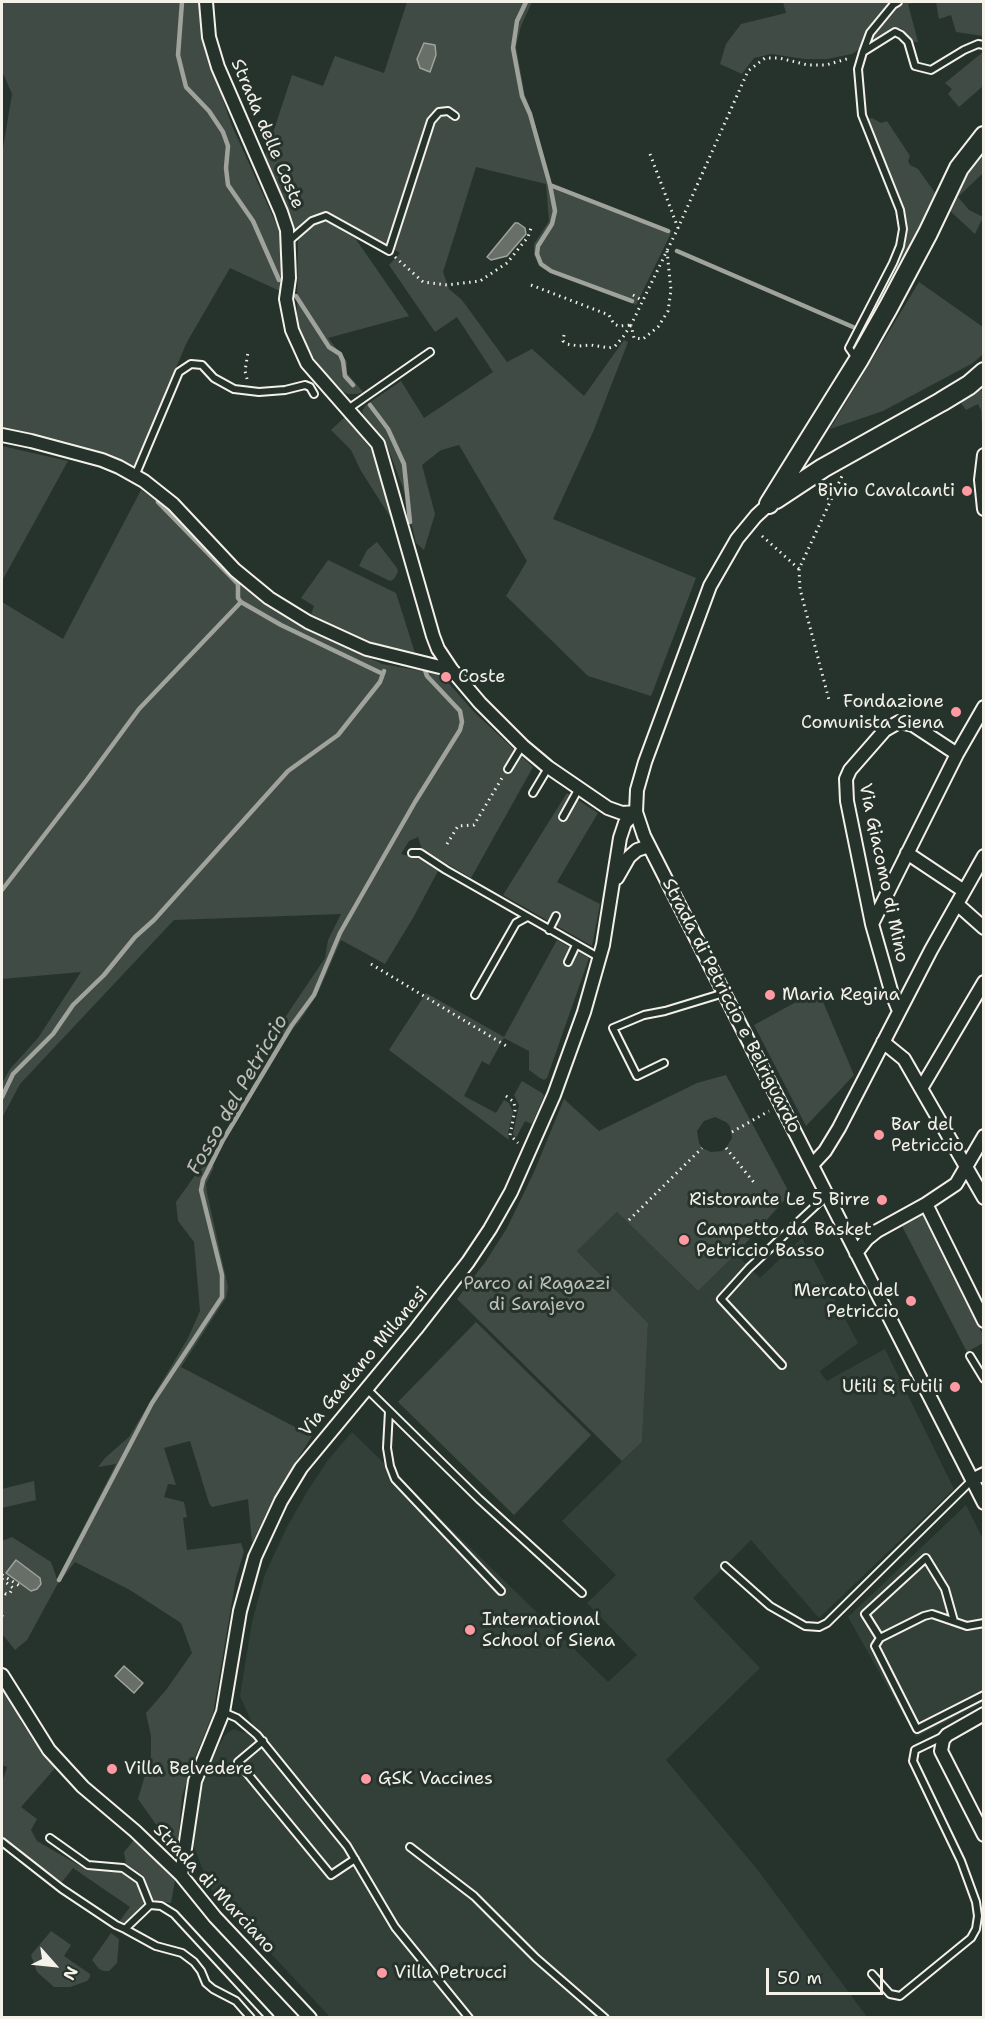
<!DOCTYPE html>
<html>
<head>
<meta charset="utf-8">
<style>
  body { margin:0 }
  #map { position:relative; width:985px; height:2019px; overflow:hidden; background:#26332d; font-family:"Shantell Sans",sans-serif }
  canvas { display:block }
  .frame { position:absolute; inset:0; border:3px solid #f4f1e8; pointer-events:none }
  .north { position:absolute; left:24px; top:1935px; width:60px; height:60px; -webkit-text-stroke:4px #26332d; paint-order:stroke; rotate:117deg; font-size:16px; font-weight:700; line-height:24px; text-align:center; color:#f4f1e8 }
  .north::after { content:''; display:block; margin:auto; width:21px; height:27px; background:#f4f1e8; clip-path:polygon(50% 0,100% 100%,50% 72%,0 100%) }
  .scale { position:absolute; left:766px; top:1968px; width:117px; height:27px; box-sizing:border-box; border:3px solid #f4f1e8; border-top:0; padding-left:8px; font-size:18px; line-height:21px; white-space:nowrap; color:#f4f1e8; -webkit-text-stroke:4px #26332d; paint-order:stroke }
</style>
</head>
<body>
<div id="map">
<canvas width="985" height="2019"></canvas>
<div class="frame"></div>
<div class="north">N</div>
<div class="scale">50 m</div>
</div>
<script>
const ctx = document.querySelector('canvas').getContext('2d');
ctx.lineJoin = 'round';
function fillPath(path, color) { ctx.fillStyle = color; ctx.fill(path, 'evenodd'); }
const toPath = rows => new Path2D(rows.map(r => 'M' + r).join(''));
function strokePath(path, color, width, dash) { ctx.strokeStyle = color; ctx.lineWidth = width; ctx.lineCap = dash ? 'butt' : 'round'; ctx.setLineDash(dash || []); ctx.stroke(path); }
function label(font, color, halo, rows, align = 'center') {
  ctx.font = font + ' "Shantell Sans",sans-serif'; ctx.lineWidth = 6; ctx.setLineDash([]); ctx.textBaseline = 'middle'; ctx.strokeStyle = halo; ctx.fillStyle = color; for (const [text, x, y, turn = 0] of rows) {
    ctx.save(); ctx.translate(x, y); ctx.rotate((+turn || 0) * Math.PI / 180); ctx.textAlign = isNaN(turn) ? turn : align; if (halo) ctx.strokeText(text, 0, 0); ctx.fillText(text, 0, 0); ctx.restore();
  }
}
const built = toPath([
  [617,1212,698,1291,736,1254,760,1278,802,1238,858,1343,820,1371,822,1375,827,1381,885,1349,954,1489,819,1618,751,1540,693,1598,760,1668,666,1760,757,1869,867,2017,330,2017,210,1888,192,1842,200,1795,209,1763,226,1734,234,1729,245,1733,253,1725,240,1696,252,1622,265,1574,287,1527,308,1490,328,1460,352,1432,608,1682,637,1655,587,1603,616,1575,562,1521,642,1442,648,1323,577,1251],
  [966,1505,983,1539,983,1703,916,1737,848,1617]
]);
const green = toPath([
  [2,2,201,2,202,39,232,126,280,232,284,270,282,292,230,268,187,342,134,466,107,453,2,429,2,154,12,94,2,71],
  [407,2,532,2,521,26,516,47,525,96,533,116,551,184,672,231,636,305,550,273,539,266,534,255,534,244,549,221,546,184,476,167,443,272,449,289,462,300,507,362,532,349,584,396,624,340,628,342,593,432,553,519,696,578,651,696,588,676,506,596,527,561,459,445,441,450,422,465,435,514,424,550,416,543,403,488,386,443,365,418,362,411,366,405,401,381,424,418,493,372,457,317,435,332,389,265,400,253,329,212,310,216,291,234,287,205,265,157,292,75,323,86,335,56,384,73],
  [783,2,919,2,908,4,918,42,914,42,901,28,874,39,852,54,827,59,805,59,771,54,754,58,742,74,720,64,726,44,741,24,786,13],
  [936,2,983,2,983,36,956,32,951,15,939,19],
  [983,52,983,86,959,107,948,94,952,89,945,83],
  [872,118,881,123,887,121,910,156,908,161,910,165,918,169,936,194,924,222,858,351,856,344,859,335,896,265,905,246,907,227,903,208,884,164,867,119],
  [981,154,983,155,983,173,958,197,969,210,983,217,975,234,949,210,978,155],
  [326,221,355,238,409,316,328,338,347,362,347,373,363,392,357,394,348,394,342,391,321,369,300,335,297,319,298,238,313,225],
  [919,282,983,327,983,354,973,363,883,411,830,429],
  [981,390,983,392,982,426,981,410,978,404,966,410,959,400,974,391],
  [345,417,374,453,386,488,391,518,361,471,351,450,331,430],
  [2,446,68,461,2,581],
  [141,490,169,509,234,576,263,602,302,626,382,664,434,673,444,678,475,713,533,767,471,878,422,849,418,837,409,841,401,854,418,858,438,871,413,918,385,964,341,940,317,995,299,1022,286,1036,279,1034,280,1025,325,958,328,940,341,914,174,920,20,1084,2,1118,2,1083,10,1069,38,1038,81,972,2,979,2,602,63,639],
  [377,542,397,568,398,572,394,579,390,581,359,566,367,550],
  [328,560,396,593,416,656,368,644,310,617,314,606,301,598],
  [567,793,598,813,557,882,600,904,592,946,503,895],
  [557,940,589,958,547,1078,544,1080,540,1078,529,1070,529,1051,504,1038,489,1065,482,1061,464,1096,496,1113,504,1100,509,1103,513,1112,508,1133,509,1140,389,1050,426,993,504,1037],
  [818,990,854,1075,806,1126,754,1025],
  [726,1075,790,1194,736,1254,698,1291,617,1212,577,1251,648,1323,642,1442,622,1461,457,1299,486,1261,507,1228,534,1172,564,1099,599,1131,697,1083],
  [715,1117,726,1122,730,1126,732,1138,726,1148,722,1151,711,1152,702,1148,699,1143,697,1131,704,1121],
  [522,1081,542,1093,544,1096,532,1124,525,1121,516,1138,513,1134,519,1105,514,1095],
  [208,1162,214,1167,206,1184,207,1193,228,1287,226,1298,181,1367,312,1436,275,1495,252,1543,248,1499,212,1507,209,1503,190,1441,164,1448,176,1485,168,1484,164,1497,184,1502,187,1517,183,1518,187,1550,241,1543,244,1552,236,1578,213,1714,193,1762,182,1796,177,1854,138,1799,151,1755,151,1736,146,1713,166,1690,192,1653,181,1623,130,1590,75,1562,57,1585,27,1640,15,1650,3,1635,2,1635,2,1541,12,1537,51,1562,57,1579,116,1464,98,1467,105,1458,129,1437,188,1338,200,1311,194,1242,178,1221,176,1202,196,1174],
  [922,1214,983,1335,983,1343,967,1352,902,1226],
  [476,1322,591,1435,514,1515,398,1402],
  [34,1481,36,1500,2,1508,2,1489],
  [2,1675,27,1717,20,1720,42,1753,56,1767,21,1807,37,1819,31,1830,37,1841,87,1870,121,1871,137,1883,144,1905,126,1923,119,1922,130,1907,73,1868,62,1882,2,1838,2,1782,7,1767,2,1765],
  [133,1841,136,1841,175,1880,171,1903,153,1902,144,1876,126,1864,124,1852],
  [51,1931,71,1945,64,1956,90,1974,90,1977,87,1981,70,1987,54,1987,37,1972,31,1955],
  [111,1933,119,1939,117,1963,109,1971,104,1971,99,1969,92,1960]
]);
const water = toPath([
  [424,43,435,45,436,55,430,72,420,68,417,59,424,43],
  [515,223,518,223,525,228,526,234,507,256,491,260,487,257,515,223],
  [16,1560,40,1578,41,1584,37,1589,31,1591,6,1573,16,1560],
  [124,1666,143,1683,134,1693,115,1676,124,1666]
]);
const stream = toPath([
  [182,2,178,55,186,87,209,111,223,132,228,146,226,168,228,185,253,221,279,280],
  [526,2,517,21,513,48,522,96,530,114,550,185,668,231],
  [550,185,555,211,552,224,538,246,537,254,541,264,551,271,632,301],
  [677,251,853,327],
  [296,296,329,347,340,354,343,361,345,376,353,385],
  [370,405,388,429,404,464,410,522],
  [158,502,238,584,238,598,241,602],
  [2,890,86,781,139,709,241,602,281,625,383,674],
  [2,1097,13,1074,53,1034,73,1005,104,975,135,937,154,920,288,771,338,735,380,682,384,671],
  [59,1580,152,1403,222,1297,222,1275,201,1190,203,1180,223,1140,292,1025,314,995,340,933,415,802,460,730,462,722,460,711,427,676,425,670]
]);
const path = toPath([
  [650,154,678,228],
  [667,251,671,290,668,311,658,327,643,339,634,338,631,325,678,228,748,71,765,58,779,58,808,65,826,65,850,58],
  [395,257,423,282,447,285,480,281,507,263,528,237,531,228],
  [531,285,609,315,614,324,619,326,631,325],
  [633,295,643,301],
  [564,335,563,341,567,344,579,346,591,345,609,348,615,346,623,337,631,325],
  [247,379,245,371,248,352],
  [817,492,831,500],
  [762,536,799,569,842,476],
  [799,569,800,589,829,700],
  [447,844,458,826,474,825,502,778],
  [371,964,508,1047],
  [506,1096,514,1102,515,1110,510,1135,518,1143],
  [732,1132,769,1111],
  [726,1148,756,1185],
  [629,1220,702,1148],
  [2,1575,20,1586],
  [2,1579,13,1588,10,1593,6,1594,2,1591],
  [2,1615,2,1617]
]);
const lane = toPath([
  [863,52,870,33,893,5,898,2],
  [289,241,312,221,326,216,389,251,431,121,439,112,448,111,455,116],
  [856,358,849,348,893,263,900,246,903,229,900,210,862,115,858,69,863,52,895,32,901,35,908,42,915,66,931,70,964,50,978,44,984,45],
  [348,409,430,352],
  [135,476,179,372,191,364,202,365,214,378,234,389,259,392,285,390,305,385,310,387,314,394],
  [508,769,522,746],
  [533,793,548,768],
  [563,817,578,790],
  [412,853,420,853,446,870,600,958],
  [549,930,556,916],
  [568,962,576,945],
  [475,995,516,923,527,917],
  [664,1063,637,1076,613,1028,644,1015,665,1011,724,993],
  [970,1356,984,1379],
  [782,1365,721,1299,749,1268,827,1195],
  [367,1389,479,1499,582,1593],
  [389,1411,387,1448,390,1466,395,1479,501,1591],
  [725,1566,770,1606,805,1626,819,1627,827,1623,972,1480],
  [954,1621,945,1589,926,1558,865,1614,880,1638,924,1616,932,1614,967,1626,984,1623],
  [880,1638,875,1646,917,1729,984,1695],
  [223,1712,237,1718,257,1735,347,1846,395,1927,469,2018],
  [263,1741,238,1762,331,1875,355,1859],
  [50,1838,88,1865,123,1868,140,1880,150,1905],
  [2,1842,62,1889,116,1925,125,1929,150,1905,161,1906,174,1914,270,2018],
  [410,1847,474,1896,536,1958,605,2018],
  [125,1929,156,1946,182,1953,194,1962,201,1971,206,1983,213,1989,236,2001,251,2018],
  [872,1974,890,1994,900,1996,971,1938,976,1929,978,1916,976,1902,961,1861,913,1761,915,1750,944,1736]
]);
const street = toPath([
  [206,2,209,37,218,67,281,212,287,230,289,278,286,299,292,330,307,363,378,444,433,636,438,649,452,670,480,703,523,746,548,767,608,808,622,813,636,812],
  [2,435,31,441,102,460,119,467,144,481,173,504,235,570,269,598,308,622,367,649,452,670],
  [984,455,981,480,984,509],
  [769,504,756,516,737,539,710,586,645,762,637,790,636,812,644,836,984,1503],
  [907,853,964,891],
  [617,878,629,857,637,850,649,846],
  [957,904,984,928],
  [872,924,957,754,984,707],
  [899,1011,892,994,872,924,847,801,846,779,850,770,885,730,899,722,913,725,957,754],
  [883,1042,904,1059,984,1198],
  [922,1087,984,982],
  [812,1165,825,1151,839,1128,931,950,984,856],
  [926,1204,984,1321],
  [856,1253,867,1239,877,1231,926,1204,956,1184,984,1136],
  [972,1480,984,1474],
  [2,1675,49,1750,83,1787,135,1831,181,1875,215,1917,310,2018],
  [984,1714,947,1735,943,1740,941,1751,984,1835],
  [181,1875,195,1781,223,1712,240,1611,255,1557,281,1501,301,1468,416,1329,468,1262,490,1229,511,1192,554,1095,584,1012,603,945,620,838,625,823,636,812]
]);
const secondary = toPath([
  [776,499,823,468,941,402,969,385,984,372],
  [769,504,858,361,888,308,928,233,959,168,984,136]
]);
const markers = [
  [967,491,6,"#ff9aa2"],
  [446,677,6,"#ff9aa2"],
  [956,712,6,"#ff9aa2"],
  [770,995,6,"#ff9aa2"],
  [879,1135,6,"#ff9aa2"],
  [882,1200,6,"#ff9aa2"],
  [684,1240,6,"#ff9aa2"],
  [911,1301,6,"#ff9aa2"],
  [955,1387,6,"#ff9aa2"],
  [470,1630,6,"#ff9aa2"],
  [112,1769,6,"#ff9aa2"],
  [366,1779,6,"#ff9aa2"],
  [382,1973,6,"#ff9aa2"]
];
const streetNames = [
  ["Strada delle Coste",267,134,67],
  ["Via Giacomo di Mino",883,873,78],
  ["Strada di Petriccio e Belriguardo",731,1006,63],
  ["Via Gaetano Milanesi",364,1362,-50],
  ["Strada di Marciano",214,1889,47]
];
const poiNames = [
  ["Bivio Cavalcanti",955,491,"right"],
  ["Coste",458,677],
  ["Fondazione",944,702,"right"],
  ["Comunista Siena",944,723,"right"],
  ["Maria Regina",782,995],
  ["Bar del",891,1125],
  ["Petriccio",891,1146],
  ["Ristorante Le 5 Birre",870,1200,"right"],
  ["Campetto da Basket",696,1230],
  ["Petriccio Basso",696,1251],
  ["Mercato del",899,1291,"right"],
  ["Petriccio",899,1312,"right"],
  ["Utili & Futili",943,1387,"right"],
  ["International",482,1620],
  ["School of Siena",482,1641],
  ["Villa Belvedere",124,1769],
  ["GSK Vaccines",378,1779],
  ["Villa Petrucci",394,1973]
];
const parkNames = [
  ["Parco ai Ragazzi",537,1284],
  ["di Sarajevo",537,1305]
];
const waterNames = [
  ["Fosso del Petriccio",238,1095,-60]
];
fillPath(built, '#333f39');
fillPath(green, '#414b45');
fillPath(water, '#676f68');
strokePath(water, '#9fa39b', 1.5);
strokePath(stream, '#9fa39b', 4.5);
strokePath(lane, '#f4f1e8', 10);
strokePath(street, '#f4f1e8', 16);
strokePath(secondary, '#f4f1e8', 22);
strokePath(path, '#f4f1e8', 3, [1.5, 4.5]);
strokePath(lane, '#26332d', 6);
strokePath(street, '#26332d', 12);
strokePath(secondary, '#26332d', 18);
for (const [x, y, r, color] of markers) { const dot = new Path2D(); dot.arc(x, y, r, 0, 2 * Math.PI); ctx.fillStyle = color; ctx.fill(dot); strokePath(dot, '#26332d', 2); }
label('18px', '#f4f1e8', '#26332d', streetNames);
label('18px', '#f4f1e8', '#26332d', poiNames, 'left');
label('18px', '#bebfb7', '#26332d', parkNames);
label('italic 20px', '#bcbdb5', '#26332d', waterNames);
</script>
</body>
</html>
